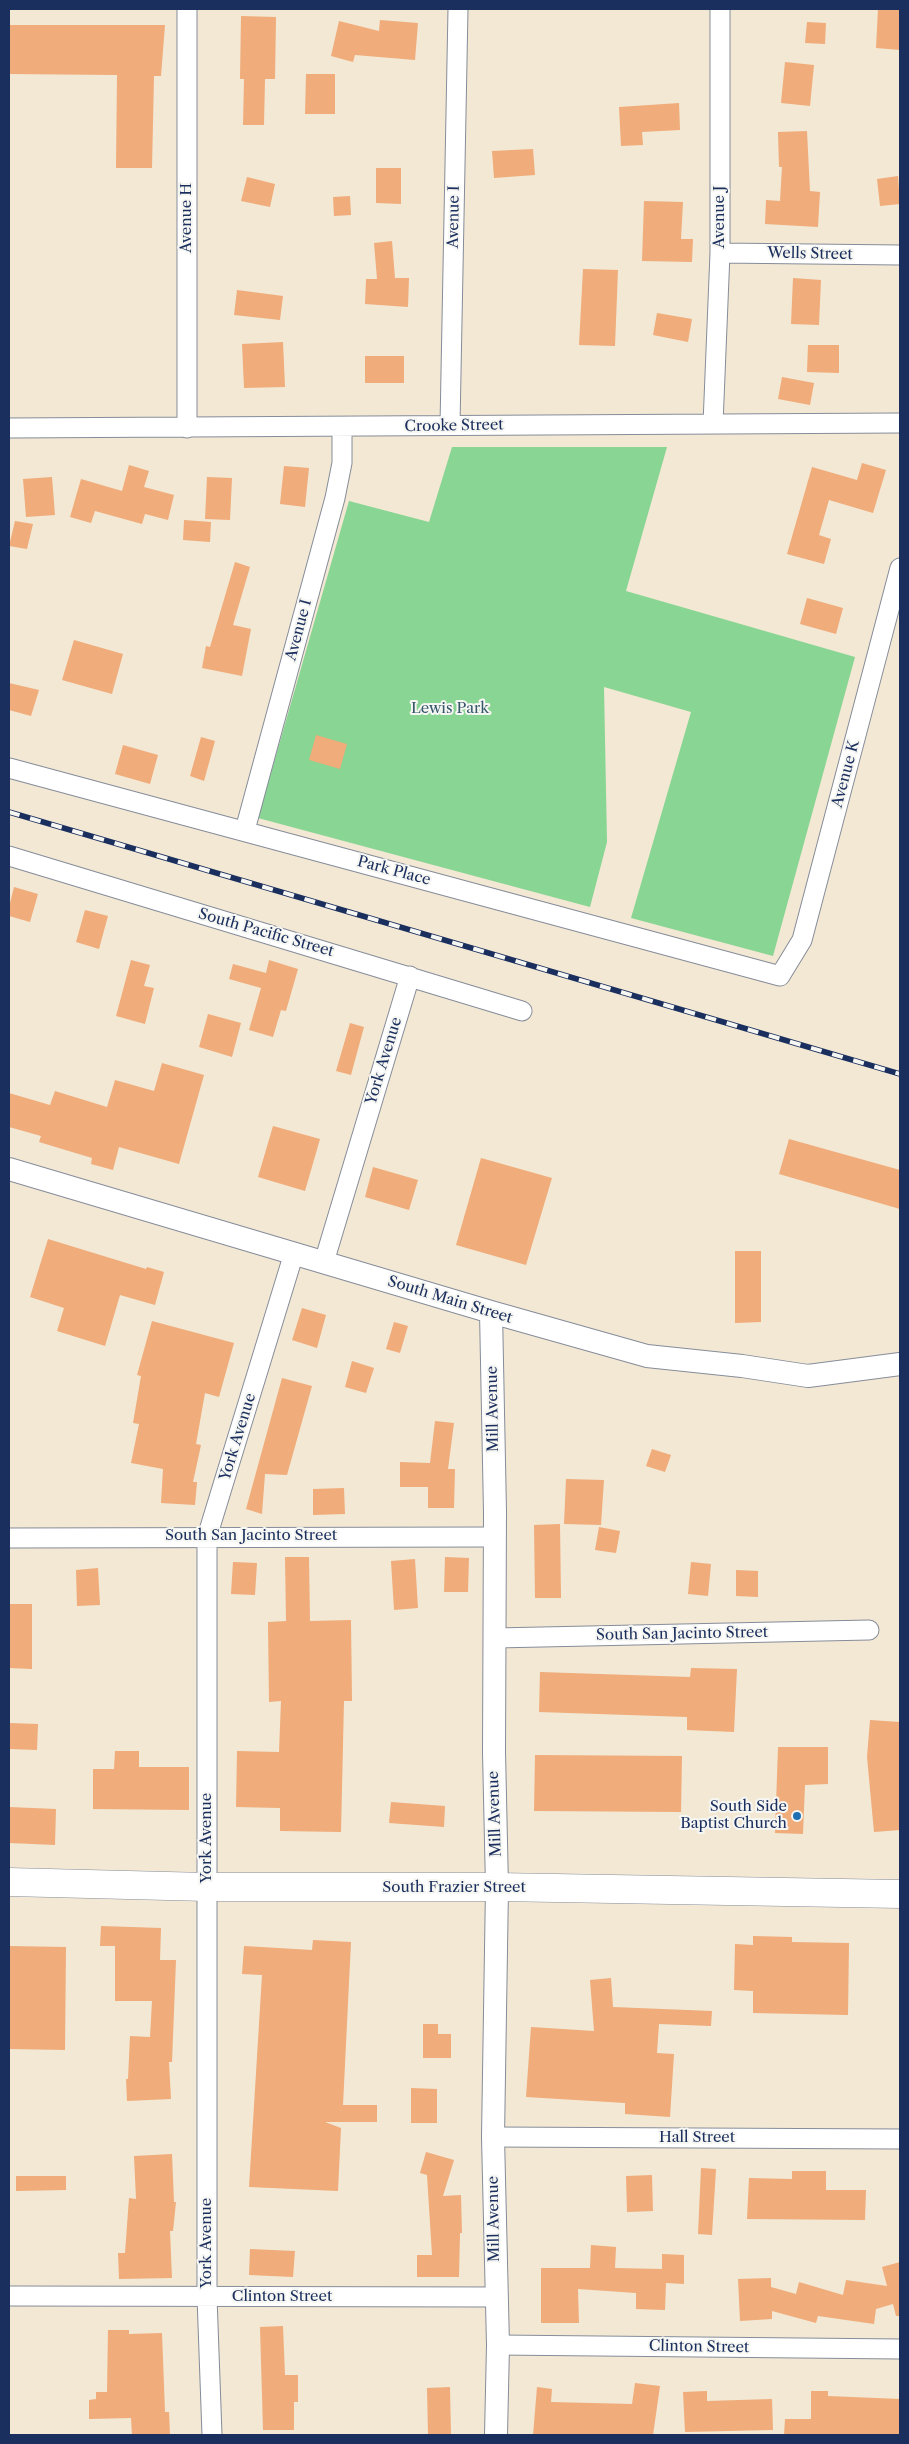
<!DOCTYPE html>
<html>
<head>
<meta charset="utf-8">
<style>
  body { margin:0 }
  #map { position:relative; width:909px; height:2444px; overflow:hidden; background:#f2e8d4; font-family:"Libre Caslon Text",serif }
  canvas { display:block }
  .frame { position:absolute; inset:0; border:10px solid #1b2f5e; pointer-events:none }
</style>
</head>
<body>
<div id="map">
<canvas width="909" height="2444"></canvas>
<div class="frame"></div>
</div>
<script>
const ctx = document.querySelector('canvas').getContext('2d');
ctx.lineJoin = 'round';
function fillPath(path, color) { ctx.fillStyle = color; ctx.fill(path, 'evenodd'); }
const toPath = rows => new Path2D(rows.map(r => 'M' + r).join(''));
function strokePath(path, color, width, dash) { ctx.strokeStyle = color; ctx.lineWidth = width; ctx.lineCap = dash ? 'butt' : 'round'; ctx.setLineDash(dash || []); ctx.stroke(path); }
function label(font, color, halo, rows, align = 'center') {
  ctx.font = font + ' "Libre Caslon Text",serif'; ctx.lineWidth = 4; ctx.setLineDash([]); ctx.textBaseline = 'middle'; ctx.strokeStyle = halo; ctx.fillStyle = color; for (const [text, x, y, turn = 0] of rows) {
    ctx.save(); ctx.translate(x, y); ctx.rotate((+turn || 0) * Math.PI / 180); ctx.textAlign = isNaN(turn) ? turn : align; if (halo) ctx.strokeText(text, 0, 0); ctx.fillText(text, 0, 0); ctx.restore();
  }
}
const green = toPath([
  [452,447,667,447,626,591,855,657,773,956,631,918,691,712,604,687,607,842,590,907,258,818,349,501,429,522]
]);
const building = toPath([
  [878,9,900,9,900,50,876,48],
  [241,16,276,17,275,79,265,79,264,125,243,125,244,79,240,79],
  [380,20,418,23,415,60,355,55,353,62,331,56,339,21,379,31],
  [807,22,826,23,825,44,805,43],
  [9,25,165,25,161,76,154,76,152,168,116,168,117,75,9,74],
  [785,62,814,65,810,106,781,103],
  [306,74,335,74,335,114,305,114],
  [679,103,680,130,642,132,643,145,621,146,619,107],
  [807,131,810,191,820,192,818,227,765,224,766,200,780,201,782,167,779,167,778,132],
  [533,149,535,175,494,178,492,151],
  [376,168,401,168,401,204,376,203],
  [898,176,900,204,880,206,877,179],
  [247,177,275,184,270,207,241,201],
  [350,196,351,215,334,216,333,197],
  [644,201,683,202,681,239,693,239,692,262,642,261],
  [392,241,395,278,409,278,408,307,365,304,366,279,377,279,374,243],
  [583,269,618,270,615,346,579,345],
  [793,278,821,280,819,325,791,324],
  [237,290,283,296,280,320,234,315],
  [657,313,692,319,688,342,653,335],
  [283,342,285,387,244,388,242,344],
  [808,345,839,345,839,373,807,372],
  [365,356,404,356,404,383,365,383],
  [782,377,814,383,810,405,778,399],
  [862,463,886,470,873,513,829,500,819,535,831,539,824,564,787,554,812,467,857,480],
  [129,465,149,471,144,487,174,495,168,520,145,514,142,524,95,511,91,523,70,517,81,479,122,491],
  [284,466,309,468,305,507,280,504],
  [52,477,55,515,26,517,23,479],
  [207,477,232,478,230,520,205,519],
  [184,520,211,522,210,542,183,540],
  [15,521,33,524,27,549,9,546],
  [235,562,250,567,233,625,251,629,242,676,202,668,206,646,210,647],
  [807,598,843,608,836,634,800,624],
  [74,640,123,654,112,694,62,680],
  [9,683,39,690,31,716,9,710],
  [316,735,347,744,340,769,309,760],
  [201,737,215,741,204,781,190,776],
  [123,745,158,755,150,784,115,774],
  [14,887,38,894,30,922,9,916,9,907],
  [85,910,108,916,99,949,76,942],
  [131,960,150,965,144,986,154,988,145,1024,116,1016],
  [269,960,298,969,286,1011,281,1010,273,1037,249,1030,261,988,229,979,233,964,266,973],
  [208,1014,241,1023,232,1057,199,1047],
  [350,1023,364,1027,351,1075,336,1071],
  [162,1063,204,1075,179,1164,119,1147,113,1170,91,1164,92,1158,39,1142,41,1136,9,1127,9,1093,50,1105,55,1091,107,1107,115,1080,154,1091],
  [273,1126,320,1139,305,1191,258,1177],
  [789,1139,900,1170,900,1209,779,1174],
  [481,1158,552,1178,526,1265,456,1245],
  [373,1167,418,1180,409,1210,365,1197],
  [48,1239,146,1269,147,1267,164,1272,155,1305,120,1295,105,1346,57,1331,64,1308,30,1297],
  [735,1251,761,1251,761,1322,735,1323],
  [302,1308,326,1315,317,1348,292,1340],
  [152,1321,234,1343,219,1397,205,1393,196,1444,201,1445,193,1482,197,1482,195,1505,161,1503,163,1469,131,1463,139,1424,133,1423,141,1376,137,1375],
  [394,1322,408,1326,400,1353,386,1349],
  [352,1361,374,1368,366,1393,345,1387],
  [282,1378,312,1386,287,1475,265,1474,262,1514,246,1509],
  [435,1421,454,1423,448,1469,455,1469,454,1508,428,1508,428,1487,400,1487,400,1462,430,1463],
  [652,1449,671,1455,665,1472,646,1466],
  [566,1479,604,1480,601,1525,564,1524],
  [344,1488,345,1514,313,1515,313,1489],
  [560,1524,561,1598,535,1598,534,1525],
  [599,1527,620,1531,616,1553,595,1550],
  [285,1557,309,1557,310,1621,351,1620,352,1701,344,1701,341,1832,280,1831,280,1808,236,1807,237,1751,279,1752,281,1701,269,1702,268,1622,286,1621],
  [445,1557,469,1558,468,1592,444,1592],
  [415,1559,418,1608,394,1610,391,1561],
  [233,1562,257,1563,255,1595,231,1594],
  [691,1562,711,1564,708,1596,688,1594],
  [98,1568,100,1605,77,1606,76,1570],
  [736,1570,758,1571,758,1597,736,1596],
  [9,1604,32,1604,32,1669,9,1668],
  [691,1668,737,1669,734,1732,687,1730,687,1717,539,1712,540,1672,690,1677],
  [870,1720,900,1722,900,1830,874,1832,867,1757],
  [9,1723,38,1724,37,1750,9,1749],
  [778,1747,828,1747,828,1784,805,1785,803,1834,775,1833],
  [115,1751,139,1751,139,1767,189,1767,189,1810,93,1809,93,1769,114,1769],
  [535,1755,682,1756,681,1812,534,1811],
  [391,1802,445,1806,444,1827,389,1823],
  [9,1807,56,1809,55,1845,9,1843],
  [101,1926,161,1928,160,1960,176,1960,172,2062,169,2062,171,2099,127,2101,126,2079,128,2079,130,2036,150,2037,152,2001,115,2001,115,1946,100,1946],
  [753,1936,792,1937,792,1942,849,1943,848,2015,753,2013,753,1991,734,1990,735,1944,753,1945],
  [313,1940,351,1942,343,2105,377,2105,377,2122,325,2122,341,2128,338,2191,249,2187,262,1975,242,1974,244,1946,312,1950],
  [9,1946,66,1947,65,2050,9,2049],
  [611,1978,613,2007,712,2011,711,2026,659,2024,657,2053,674,2054,670,2117,625,2114,625,2103,526,2097,531,2027,594,2031,590,1980],
  [423,2024,438,2024,438,2034,451,2034,451,2058,423,2058],
  [411,2088,437,2089,437,2123,411,2123],
  [426,2152,454,2160,443,2196,461,2195,462,2233,460,2233,459,2277,417,2277,417,2255,432,2255,427,2175,420,2173],
  [172,2154,174,2202,176,2202,173,2231,170,2231,172,2278,119,2279,118,2253,125,2253,129,2198,136,2199,134,2156],
  [701,2168,716,2169,712,2235,698,2234],
  [792,2171,826,2171,826,2190,866,2190,865,2220,747,2219,749,2178,792,2179],
  [652,2175,653,2211,627,2212,626,2176],
  [16,2176,66,2176,66,2190,16,2191],
  [591,2245,616,2247,615,2268,662,2269,662,2254,684,2255,684,2284,666,2283,665,2310,636,2309,636,2293,578,2289,579,2323,541,2323,541,2268,590,2268],
  [250,2249,295,2251,293,2277,249,2275],
  [900,2262,900,2316,896,2316,893,2304,876,2309,874,2324,818,2316,816,2323,772,2311,772,2319,740,2321,738,2279,771,2278,771,2287,796,2294,799,2282,843,2295,846,2280,887,2286,882,2267],
  [283,2326,285,2375,298,2375,298,2402,294,2402,294,2430,263,2430,260,2327],
  [108,2330,129,2330,129,2334,162,2333,165,2412,169,2412,170,2435,132,2435,131,2418,89,2419,89,2400,96,2399,96,2392,107,2392],
  [635,2383,660,2386,653,2435,533,2435,537,2387,552,2389,551,2402,632,2404],
  [450,2387,451,2435,428,2435,427,2388],
  [707,2391,707,2401,772,2399,773,2430,685,2432,683,2392],
  [811,2391,828,2391,828,2396,900,2399,900,2435,784,2435,785,2419,811,2419]
]);
const minor = toPath([
  [187,9,187,428],
  [720,253,900,255],
  [713,424,720,253,720,9],
  [450,425,458,9],
  [9,428,900,423],
  [9,768,780,976,802,940,900,568],
  [245,830,335,498,342,463,342,428],
  [9,856,522,1011],
  [324,1262,410,976],
  [9,1538,494,1537],
  [495,1638,869,1630],
  [493,2137,900,2139],
  [9,2296,496,2297],
  [498,2345,900,2349],
  [212,2435,207,2297,207,1537,294,1253]
]);
const tertiary = toPath([
  [9,1169,491,1312,647,1356,742,1366,808,1376,900,1364],
  [491,1312,495,1512,494,1752,497,1887,493,2137,498,2345,496,2435]
]);
const primary = toPath([
  [9,1882,207,1887,497,1887,900,1894]
]);
const rail = toPath([
  [9,812,900,1074]
]);
const markers = [
  [797,1816,5,"#1f6fb2"]
];
const streetNames = [
  ["Avenue I",454,217,-89],
  ["Avenue J",720,217,-90],
  ["Avenue H",187,218,-90],
  ["Wells Street",810,254,1],
  ["Crooke Street",454,426,-1],
  ["Avenue I",299,630,-75],
  ["Avenue K",846,774,-75],
  ["Park Place",394,871,15],
  ["South Pacific Street",266,933,16],
  ["York Avenue",384,1061,-73],
  ["South Main Street",450,1300,17],
  ["Mill Avenue",493,1409,-91],
  ["York Avenue",238,1437,-73],
  ["South San Jacinto Street",251,1536],
  ["South San Jacinto Street",682,1634,-1],
  ["Mill Avenue",495,1814,-92],
  ["York Avenue",207,1838,-90],
  ["South Frazier Street",454,1888],
  ["Hall Street",697,2138],
  ["Mill Avenue",494,2219,-91],
  ["York Avenue",207,2243,-90],
  ["Clinton Street",282,2297],
  ["Clinton Street",699,2347,1]
];
const parkNames = [
  ["Lewis Park",450,709]
];
const poiNames = [
  ["South Side",787,1807],
  ["Baptist Church",787,1824]
];
fillPath(green, '#89d593');
fillPath(building, '#f0ac7a');
strokePath(minor, '#868c99', 21);
strokePath(tertiary, '#868c99', 24);
strokePath(primary, '#868c99', 29);
strokePath(minor, '#fff', 19);
strokePath(tertiary, '#fff', 22);
strokePath(primary, '#fff', 28);
strokePath(rail, '#1b2f5e', 5.5);
strokePath(rail, '#f6f6f2', 4, [11]);
for (const [x, y, r, color] of markers) { const dot = new Path2D(); dot.arc(x, y, r, 0, 2 * Math.PI); ctx.fillStyle = color; ctx.fill(dot); strokePath(dot, '#f6f6f2', 2); }
label('15px', '#1b2f5e', '#f6f6f2', streetNames);
label('15px', '#36586b', '#f6f6f2', parkNames);
label('15px', '#1b2f5e', '#f6f6f2', poiNames, 'right');
</script>
</body>
</html>
